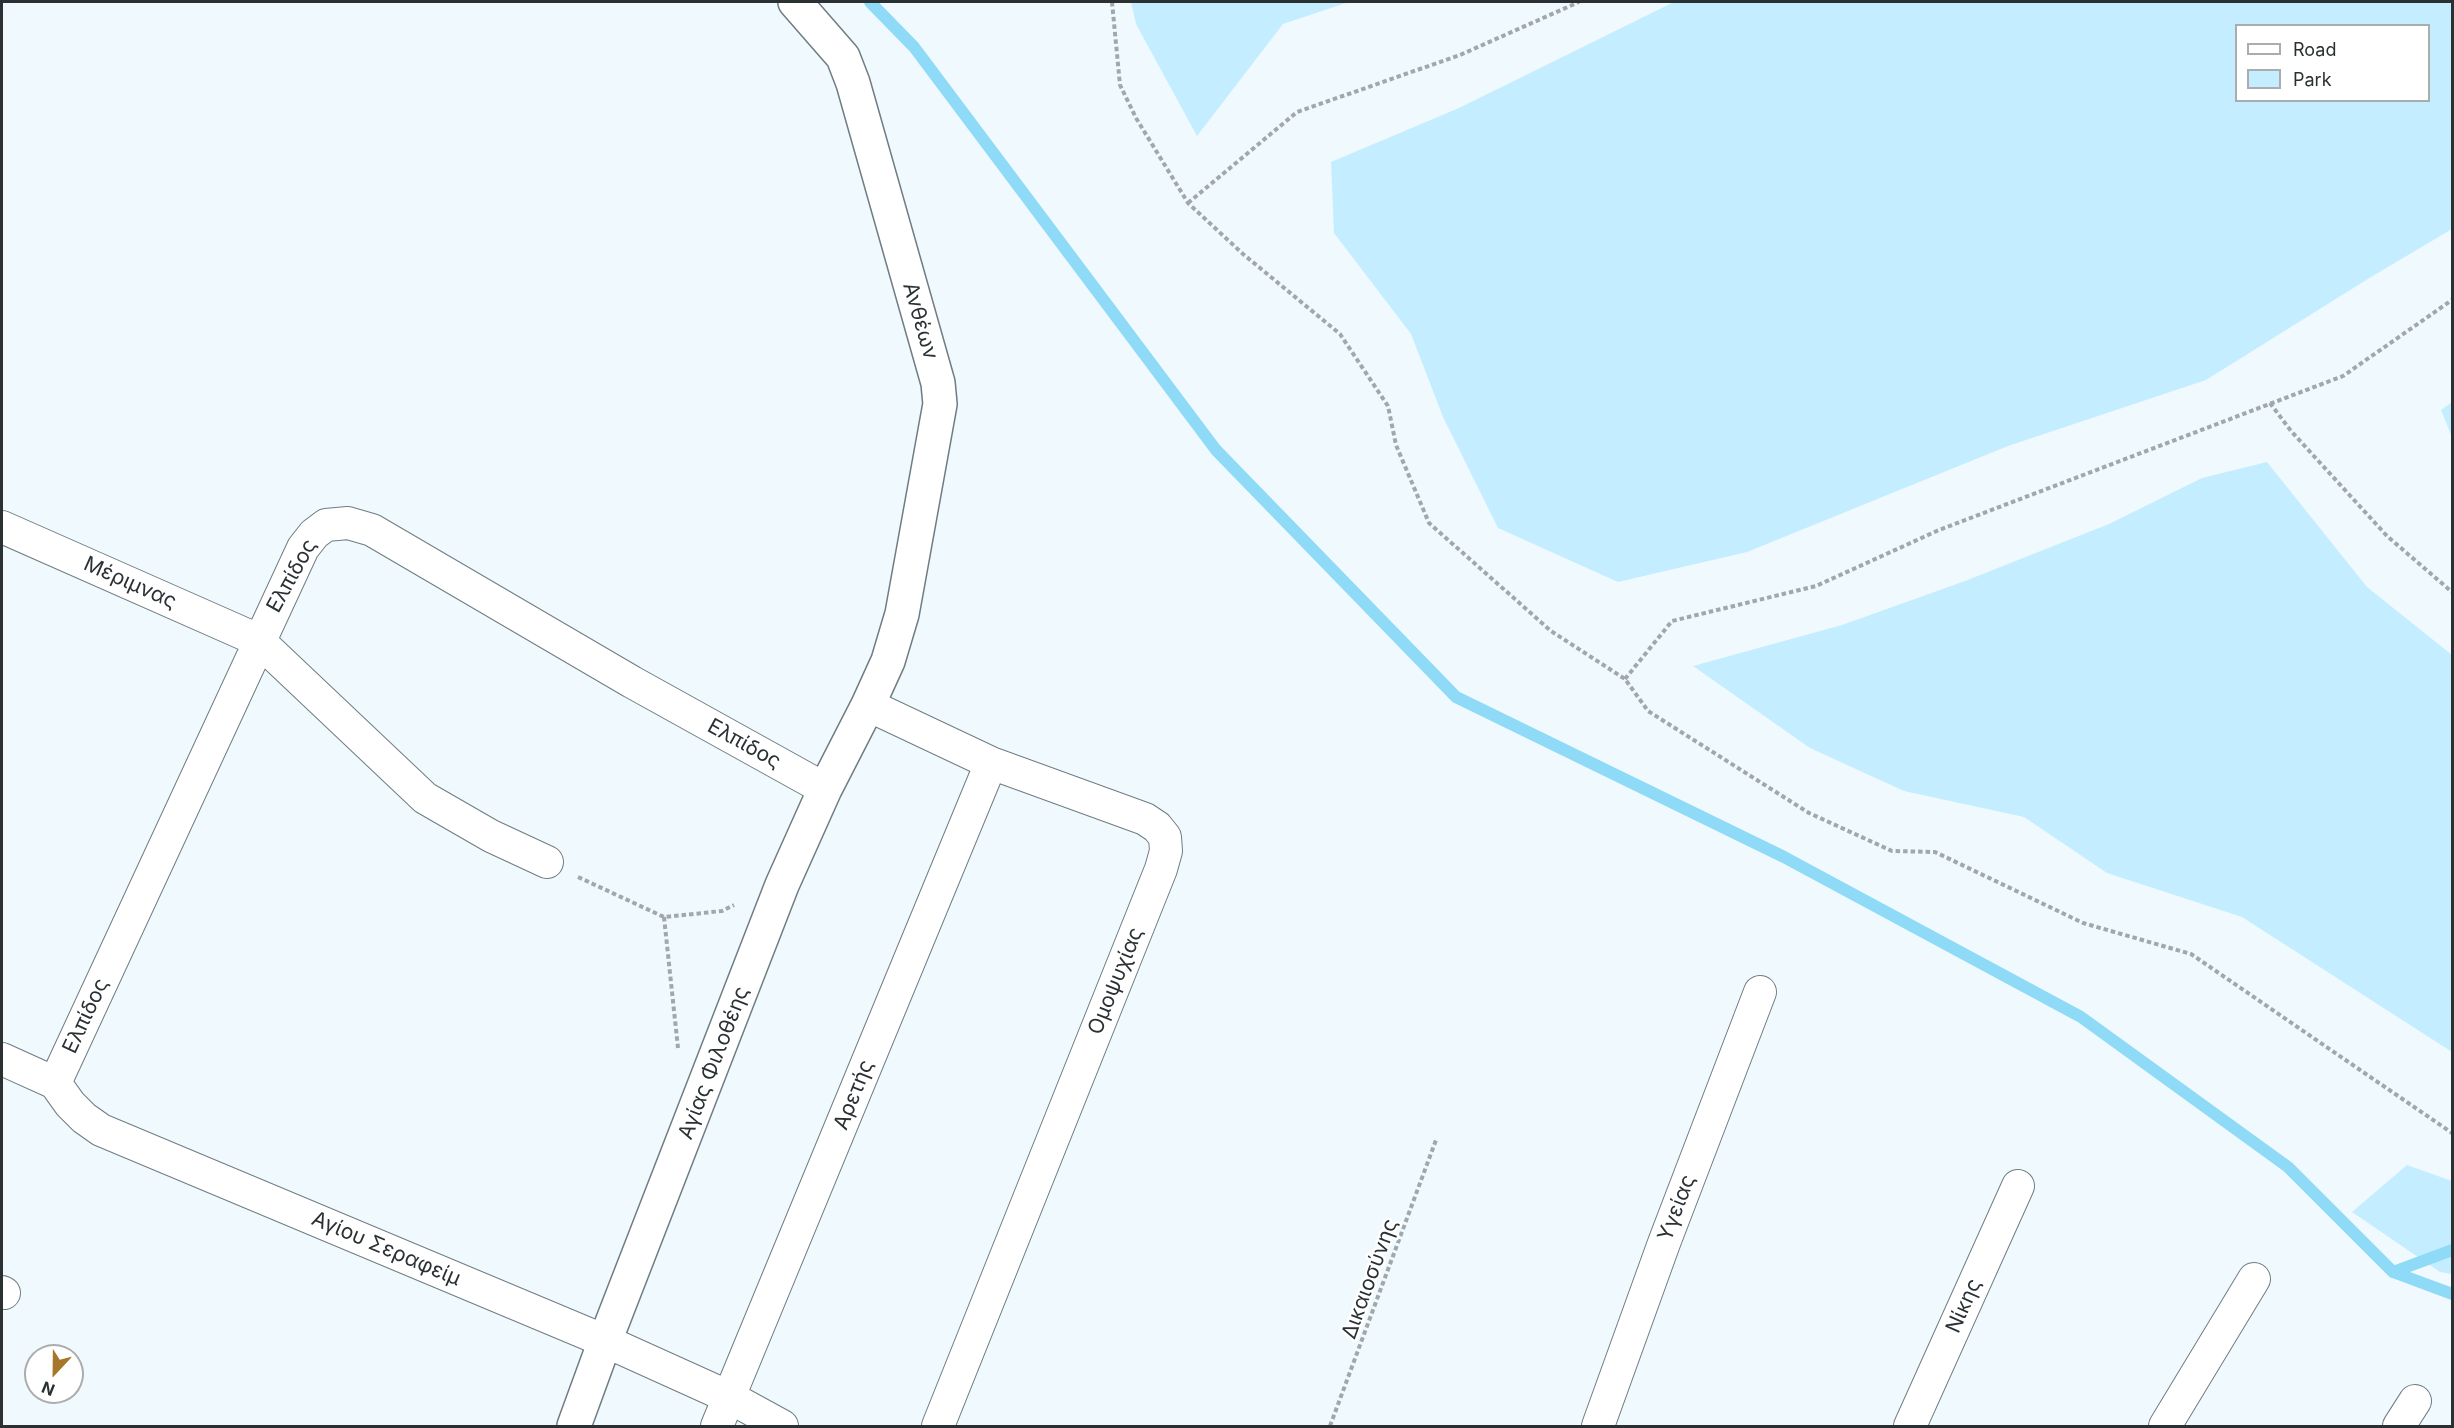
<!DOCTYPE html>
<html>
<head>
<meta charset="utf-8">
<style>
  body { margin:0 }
  #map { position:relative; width:2454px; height:1428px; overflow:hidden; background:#f0f9fd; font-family:Inter,sans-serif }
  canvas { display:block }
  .frame { position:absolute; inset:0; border:3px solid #2b3133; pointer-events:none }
  .legend { position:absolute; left:2235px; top:24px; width:195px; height:78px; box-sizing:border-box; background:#fff; border:2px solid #aaadad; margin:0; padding:8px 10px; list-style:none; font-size:18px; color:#2b3133 }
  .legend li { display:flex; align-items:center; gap:12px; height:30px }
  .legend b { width:30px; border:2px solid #aaadad }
  .north { position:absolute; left:24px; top:1344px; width:60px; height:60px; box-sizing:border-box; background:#fff; border:2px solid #aaadad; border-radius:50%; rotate:202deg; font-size:16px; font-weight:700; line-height:24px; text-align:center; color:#2b3133 }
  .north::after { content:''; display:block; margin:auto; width:21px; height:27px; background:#a6762a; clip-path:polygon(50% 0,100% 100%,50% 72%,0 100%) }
</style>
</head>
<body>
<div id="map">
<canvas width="2454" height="1428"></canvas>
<div class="frame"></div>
<ul class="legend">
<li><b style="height:8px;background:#fff"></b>Road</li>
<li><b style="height:16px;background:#c4eeff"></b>Park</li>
</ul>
<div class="north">N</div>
</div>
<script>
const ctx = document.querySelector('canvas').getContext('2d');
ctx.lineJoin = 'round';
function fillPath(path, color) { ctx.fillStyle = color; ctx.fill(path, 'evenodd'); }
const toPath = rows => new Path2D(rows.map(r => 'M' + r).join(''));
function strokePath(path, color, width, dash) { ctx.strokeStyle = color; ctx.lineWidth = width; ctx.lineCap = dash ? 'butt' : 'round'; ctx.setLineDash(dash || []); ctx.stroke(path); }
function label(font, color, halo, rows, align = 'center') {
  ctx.font = font + ' Inter,sans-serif'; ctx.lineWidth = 5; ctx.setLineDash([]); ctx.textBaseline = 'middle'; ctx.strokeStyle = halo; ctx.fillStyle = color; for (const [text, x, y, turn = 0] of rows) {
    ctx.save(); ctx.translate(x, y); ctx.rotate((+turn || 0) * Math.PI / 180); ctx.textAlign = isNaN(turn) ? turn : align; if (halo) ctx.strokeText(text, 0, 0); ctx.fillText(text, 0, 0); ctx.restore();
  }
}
const green = toPath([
  [1131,2,1349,2,1283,24,1197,136,1136,24],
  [1674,2,2452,2,2452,229,2371,277,2206,380,2008,446,1747,552,1618,582,1498,528,1443,417,1411,334,1334,233,1331,162,1459,108],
  [2236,26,2428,26,2428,100,2236,100],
  [2452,402,2452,437,2441,410],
  [2267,462,2367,587,2452,655,2452,1052,2242,917,2107,873,2024,817,1904,791,1810,748,1693,666,1842,625,1965,581,2109,524,2202,478],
  [2407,1165,2452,1181,2452,1274,2440,1272,2352,1212]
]);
const stream = toPath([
  [870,2,914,47,1216,450,1456,697,1784,857,2081,1017,2288,1167,2393,1272,2452,1294],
  [2393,1272,2452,1250]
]);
const path = toPath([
  [1112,2,1120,85,1136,118,1188,203,1243,254,1340,334,1388,406,1396,445,1429,523,1551,631,1625,679,1648,711,1809,813,1892,851,1935,852,2083,923,2191,954,2452,1133],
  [1188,203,1297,112,1460,55,1579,2],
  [2270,403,2291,431,2387,536,2452,592],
  [1625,679,1672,621,1816,586,1939,530,2343,376,2452,300],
  [578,877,664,917,722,911,734,905],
  [664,917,678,1048],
  [1330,1426,1436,1140]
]);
const minor = toPath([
  [2,527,258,640,425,798,491,836,547,862],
  [868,705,991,763,1145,819,1157,827,1165,837,1166,851,1161,869,938,1426],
  [2,1059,55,1083,70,1104,84,1118,101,1130,605,1341,729,1397,782,1426],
  [55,1083,303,548,314,534,326,525,348,523,372,530,632,682,825,789],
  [2,1292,4,1293],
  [717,1426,991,763],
  [1598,1426,1664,1243,1760,992],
  [1910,1426,2018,1186],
  [2165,1426,2254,1279],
  [2399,1426,2415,1401]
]);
const tertiary = toPath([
  [574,1426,605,1341,782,885,825,789,868,705,888,661,902,614,940,404,938,383,853,83,843,57,795,2]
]);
const streetNames = [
  ["Ανθέων",920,321,74],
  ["Ελπίδος",292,576,-61],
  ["Μέριμνας",130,583,24],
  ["Ελπίδος",744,744,29],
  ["Ομοψυχίας",1116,981,-68],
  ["Ελπίδος",86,1016,-65],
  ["Αγίας Φιλοθέης",714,1063,-69],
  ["Αρετής",854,1095,-68],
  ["Υγείας",1677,1208,-69],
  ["Αγίου Σεραφείμ",386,1249,23],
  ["Δικαιοσύνης",1370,1279,-70],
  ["Νίκης",1964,1306,-66]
];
fillPath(green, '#c4eeff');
strokePath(stream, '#8edaf7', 12);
strokePath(minor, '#6f7d83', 34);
strokePath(tertiary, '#6f7d83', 36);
strokePath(path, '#a0a8ab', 4, [4.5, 3]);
strokePath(minor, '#fff', 32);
strokePath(tertiary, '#fff', 33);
label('21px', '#2b3133', '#fff', streetNames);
</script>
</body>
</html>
